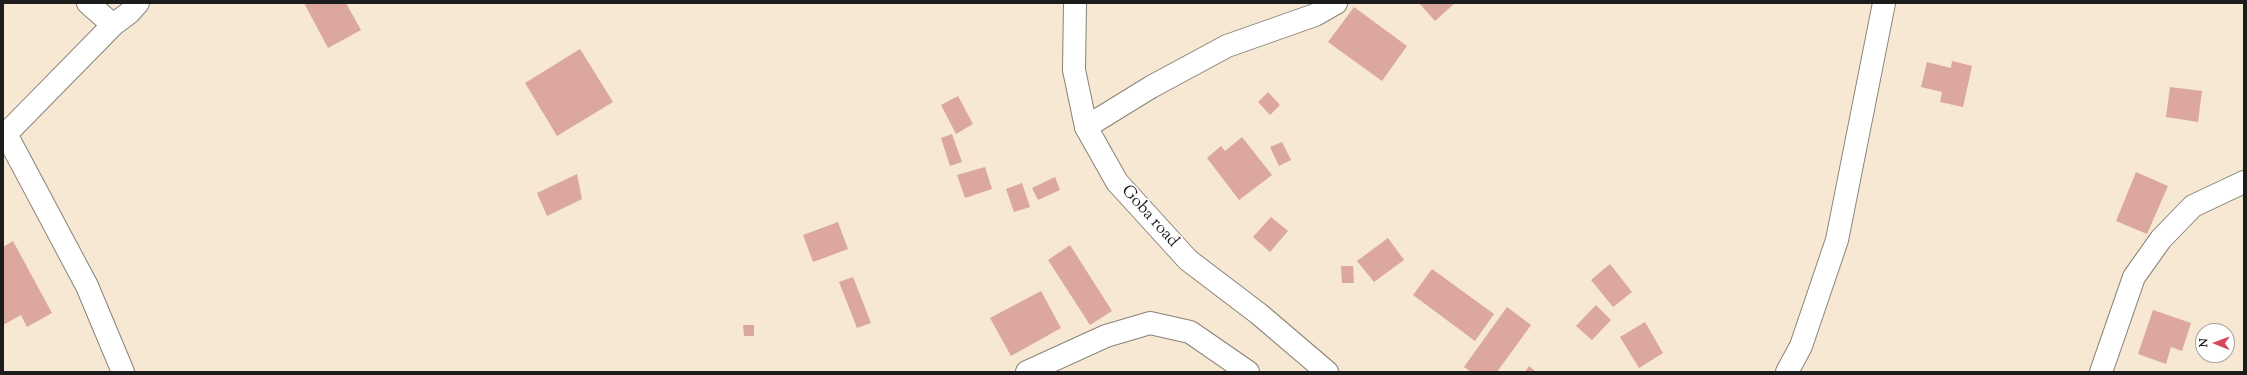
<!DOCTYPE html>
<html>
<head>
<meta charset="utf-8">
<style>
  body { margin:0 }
  #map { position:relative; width:2247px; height:375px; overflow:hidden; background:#f6e8d3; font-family:"Sorts Mill Goudy",serif }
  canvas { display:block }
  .frame { position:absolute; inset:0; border:4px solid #1c1c1c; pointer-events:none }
  .north { position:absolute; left:2195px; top:323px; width:40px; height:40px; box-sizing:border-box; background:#fff; border:1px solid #a4a4a4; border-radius:50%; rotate:271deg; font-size:11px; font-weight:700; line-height:16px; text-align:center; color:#1c1c1c }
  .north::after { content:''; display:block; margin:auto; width:14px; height:18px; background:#d1495b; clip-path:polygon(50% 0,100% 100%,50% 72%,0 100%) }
</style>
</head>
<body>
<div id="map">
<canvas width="2247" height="375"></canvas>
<div class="frame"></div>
<div class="north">N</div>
</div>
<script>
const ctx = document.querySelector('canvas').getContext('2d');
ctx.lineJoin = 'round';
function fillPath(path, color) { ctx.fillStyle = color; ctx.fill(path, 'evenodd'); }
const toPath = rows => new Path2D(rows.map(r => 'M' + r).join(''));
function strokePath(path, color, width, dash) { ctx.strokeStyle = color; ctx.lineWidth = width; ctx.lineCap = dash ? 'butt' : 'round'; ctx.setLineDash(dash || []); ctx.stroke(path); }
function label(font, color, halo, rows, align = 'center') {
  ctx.font = font + ' "Sorts Mill Goudy",serif'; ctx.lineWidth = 3.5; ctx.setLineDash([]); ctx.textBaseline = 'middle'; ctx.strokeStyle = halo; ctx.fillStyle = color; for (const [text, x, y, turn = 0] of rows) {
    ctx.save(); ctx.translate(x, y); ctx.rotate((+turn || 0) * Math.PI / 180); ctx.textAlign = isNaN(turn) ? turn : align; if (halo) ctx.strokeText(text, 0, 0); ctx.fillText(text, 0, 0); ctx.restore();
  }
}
const building = toPath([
  [304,3,346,3,361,30,328,48],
  [1419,3,1455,3,1435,21],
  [1354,7,1407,46,1382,81,1328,42],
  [580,49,613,102,557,136,525,83],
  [1952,61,1972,66,1963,107,1940,102,1942,92,1921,87,1927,62,1951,68],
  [2170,87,2202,91,2198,122,2166,117],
  [1268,92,1280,105,1270,115,1258,102],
  [958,96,973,124,956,134,941,105],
  [952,134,962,162,950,166,941,138],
  [1242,137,1272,175,1239,200,1207,158,1221,146,1225,151],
  [1282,142,1291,160,1279,166,1270,147],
  [985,167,992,189,965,198,957,175],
  [2136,172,2168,186,2147,234,2116,221],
  [577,174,582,199,547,216,537,193],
  [1055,177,1060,190,1038,200,1032,188],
  [1022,183,1030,207,1014,212,1006,189],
  [1271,217,1288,231,1270,252,1253,237],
  [838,222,848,249,813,262,803,235],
  [1388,238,1404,260,1374,282,1357,261],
  [13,241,52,313,27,327,21,315,3,325,3,247],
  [1070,245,1112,311,1090,325,1048,260],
  [1610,264,1632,292,1613,307,1591,280],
  [1341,266,1353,266,1354,283,1342,283],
  [1432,269,1494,314,1475,341,1413,295],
  [853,277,871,323,857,328,839,282],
  [1041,291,1061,328,1011,356,990,318],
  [1596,305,1611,320,1592,340,1576,326],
  [1507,307,1531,325,1497,372,1471,372,1464,367],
  [2153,310,2191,323,2182,351,2171,347,2166,364,2138,354],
  [1645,322,1663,353,1639,368,1620,337],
  [743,325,754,325,754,336,744,336],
  [1529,366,1536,372,1525,372]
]);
const street = toPath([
  [88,3,113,25],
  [1086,127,1151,87,1227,46,1315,15,1336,3],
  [6,134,87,286,123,372],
  [3,137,113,25,129,13,138,3],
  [1027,372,1106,336,1150,323,1190,332,1248,372],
  [1787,372,1801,346,1837,240,1884,3],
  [2101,372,2134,277,2161,239,2193,206,2244,182]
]);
const secondary = toPath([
  [1075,3,1074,70,1086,127,1117,182,1188,260,1259,314,1327,372]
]);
const streetNames = [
  ["Goba road",1149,217,48]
];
fillPath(building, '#dba79f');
strokePath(street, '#898278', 24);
strokePath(secondary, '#898278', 24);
strokePath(street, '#fff', 22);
strokePath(secondary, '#fff', 22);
label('17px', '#1c1c1c', '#fff', streetNames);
</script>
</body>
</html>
